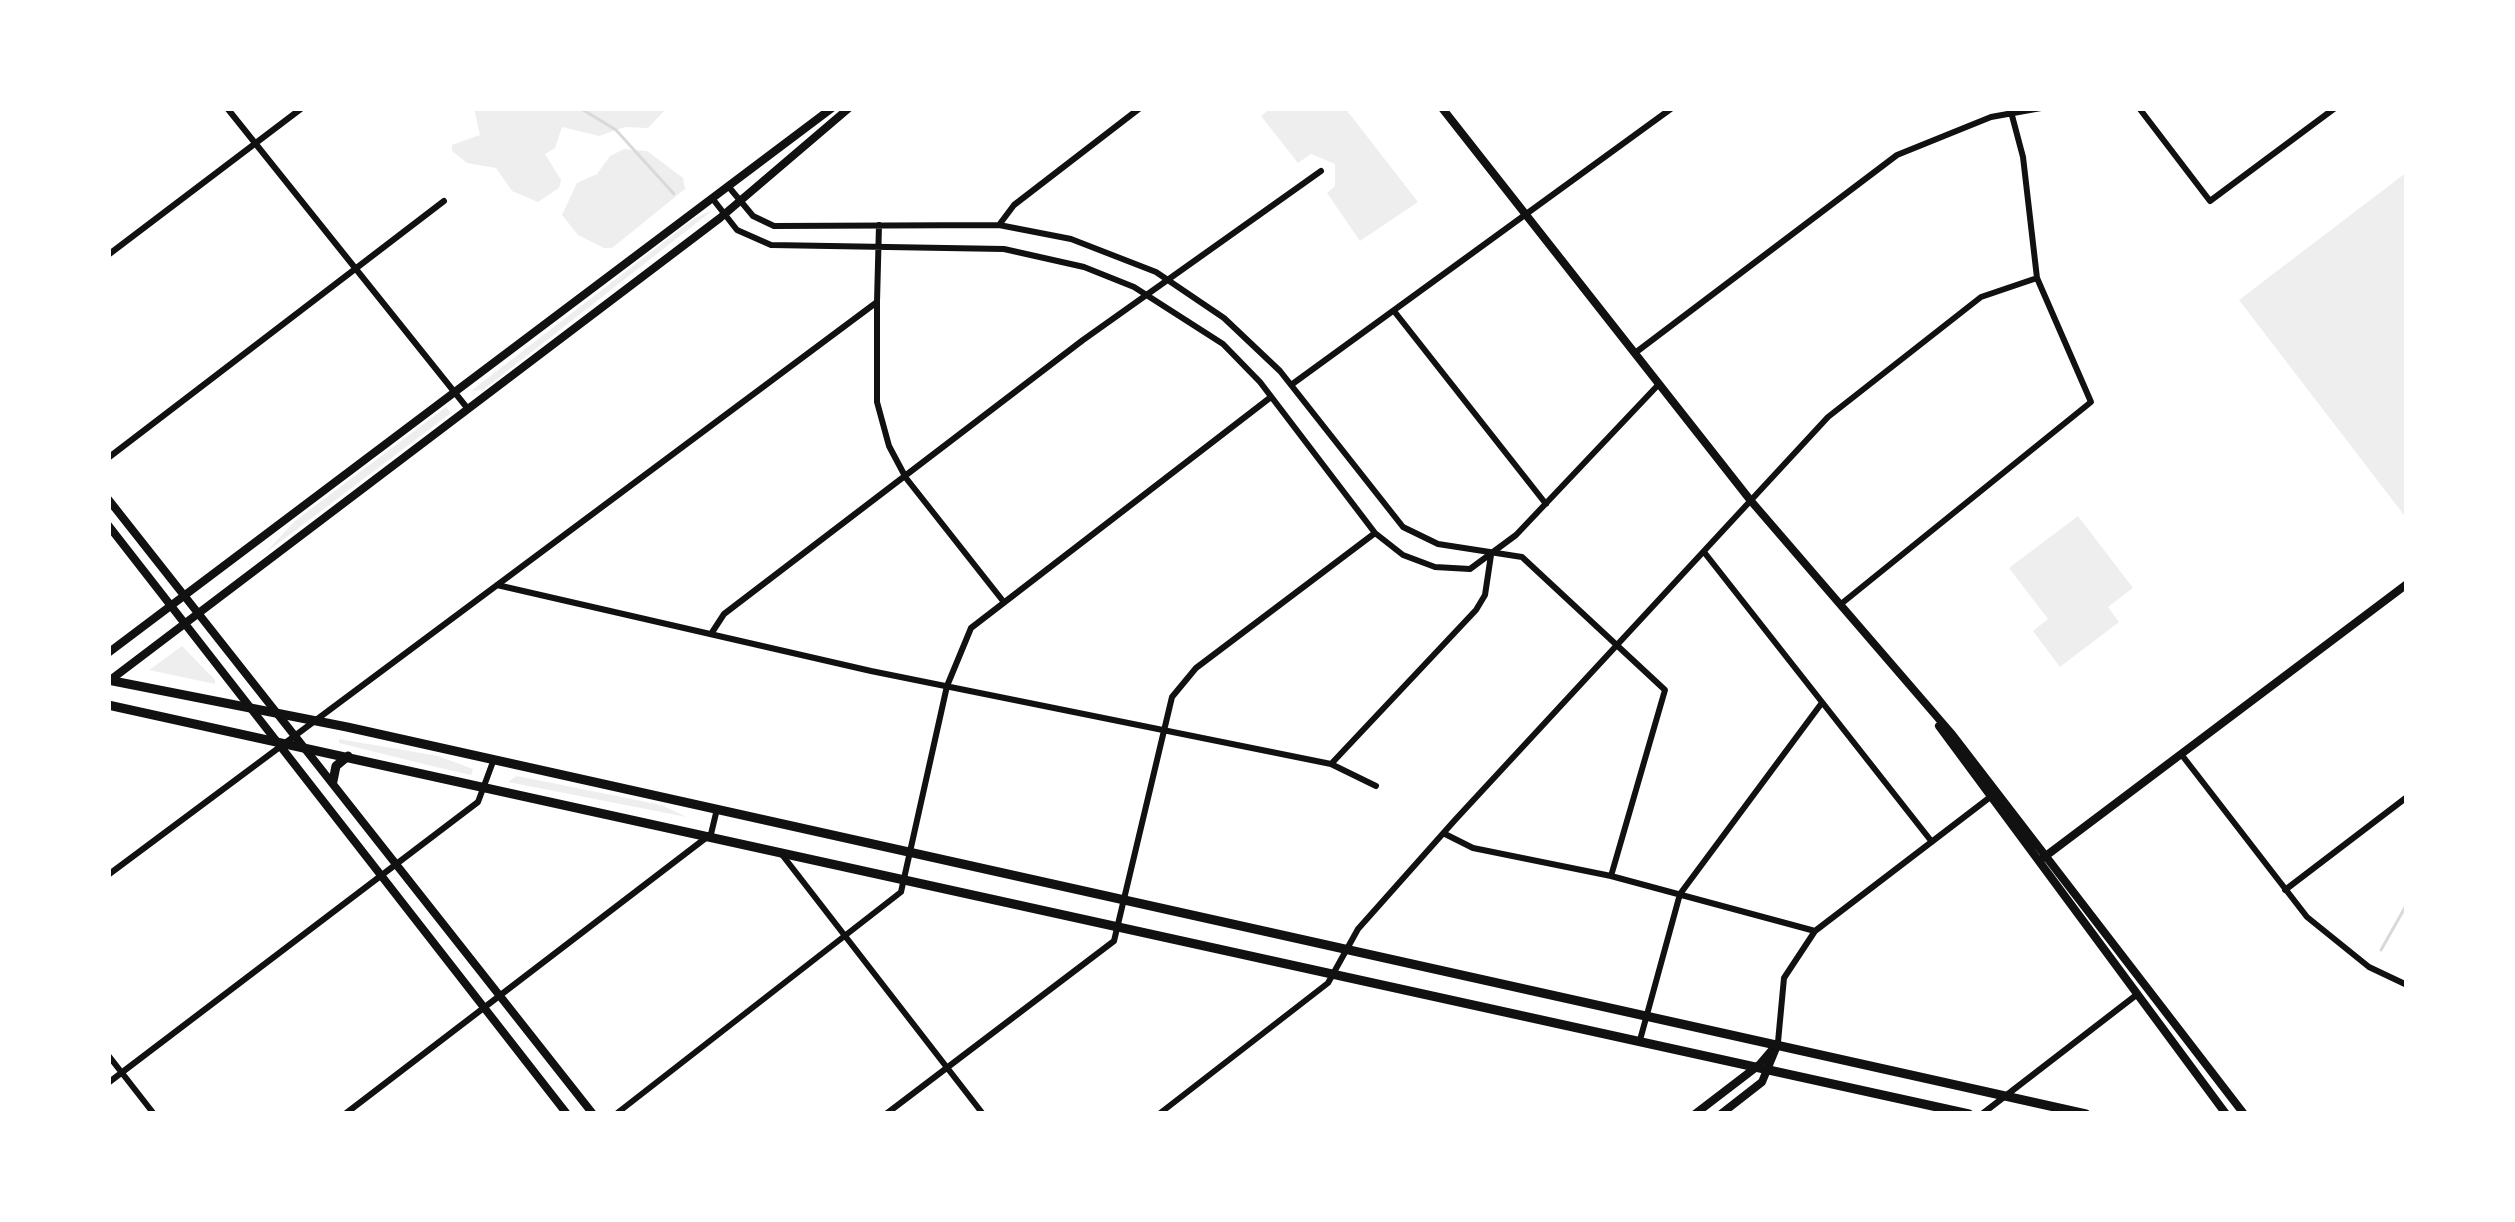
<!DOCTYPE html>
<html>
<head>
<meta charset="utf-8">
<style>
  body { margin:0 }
  #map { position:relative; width:2515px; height:1222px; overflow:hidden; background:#fff; font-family:Cabin,sans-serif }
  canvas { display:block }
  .frame { position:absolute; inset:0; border:111px solid #fff; pointer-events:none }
</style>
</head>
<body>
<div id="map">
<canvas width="2515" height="1222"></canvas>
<div class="frame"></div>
</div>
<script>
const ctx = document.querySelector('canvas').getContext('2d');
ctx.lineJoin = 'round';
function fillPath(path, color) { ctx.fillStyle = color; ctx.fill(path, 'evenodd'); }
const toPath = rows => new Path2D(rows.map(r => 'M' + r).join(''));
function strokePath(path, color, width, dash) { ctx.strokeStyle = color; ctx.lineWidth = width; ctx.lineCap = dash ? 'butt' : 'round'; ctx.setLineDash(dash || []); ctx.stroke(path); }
const green = toPath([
  [474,108,667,108,648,128,625,127,599,136,562,127,555,148,545,154,561,180,559,188,538,202,512,191,496,168,467,163,452,151,452,145,480,135],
  [1271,108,1345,108,1418,202,1360,241,1327,193,1335,186,1335,164,1311,154,1298,163,1261,116],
  [624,149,647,151,683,178,685,189,612,248,604,248,578,235,562,215,577,183,597,174,610,156],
  [2407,172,2407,519,2239,300],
  [713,210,483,390,471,391,695,218],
  [446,407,451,413,264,554,295,521],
  [2078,516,2133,588,2108,607,2119,622,2060,667,2033,631,2048,619,2009,568],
  [182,646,215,680,215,684,149,670],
  [339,739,438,756,473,769,471,775,436,767,339,743],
  [517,776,661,805,687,817,508,782]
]);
const stream = toPath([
  [580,108,616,130,674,194],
  [2381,950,2407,904]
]);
const minor = toPath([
  [227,108,468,409],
  [2139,108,2210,201,2335,108],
  [728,186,753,216,774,226,999,225,1071,239,1156,272,1224,318,1280,371,1403,527,1438,544,1522,557,1665,690,1611,876],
  [712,198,737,230,771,245,1004,249,1084,267,1134,287,1223,344,1260,382,1375,533,1403,555,1435,567,1470,569,1516,535,1659,384],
  [999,225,1014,205,1140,108],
  [108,255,302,108],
  [877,302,877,402,889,446,906,478,1003,601],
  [1394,311,1546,504],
  [1635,353,1897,155,1991,117,2041,108],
  [1291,385,1672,108],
  [108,458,444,201],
  [1704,552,1932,842],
  [497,585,871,671,1331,764,1376,786],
  [1841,604,2091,402,2037,278,2023,157,2010,108],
  [711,634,724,614,1083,340,1321,171],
  [2181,754,2307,917,2369,967,2407,985],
  [1332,763,1476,610,1485,595,1491,555],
  [1445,834,1473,848,1611,876,1815,931],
  [780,852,983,1114],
  [108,875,877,302,879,225],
  [2285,890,2407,797],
  [1640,1040,1680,894,1821,704],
  [1778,1042,1784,978,1815,931,1989,798],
  [108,1055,154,1114],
  [108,1083,478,802,494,759],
  [345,1114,711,834,717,809],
  [616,1114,901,892,947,686,971,628,1271,397],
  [886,1114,1114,941,1172,697,1196,668,1375,533],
  [1159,1114,1328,983,1358,929,1455,820,1828,417,1981,297,2037,278],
  [1982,1114,2135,996]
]);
const tertiary = toPath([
  [1442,108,1751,501,1951,733,2244,1114],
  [1939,726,2226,1114],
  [2043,858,2407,584],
  [1695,1114,1759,1065,1777,1044],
  [1721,1114,1762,1082,1776,1048]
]);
const secondary = toPath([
  [108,499,593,1114],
  [108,525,567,1114],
  [108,653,832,108],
  [109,681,720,218,849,108]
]);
const primary = toPath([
  [108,680,347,727,2086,1114],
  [108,705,1969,1114],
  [333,781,336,766,348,756]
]);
fillPath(green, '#eee');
strokePath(stream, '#d9d9d9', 3);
strokePath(minor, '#111', 6);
strokePath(tertiary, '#111', 8);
strokePath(secondary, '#111', 8);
strokePath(primary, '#111', 9);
</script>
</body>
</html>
